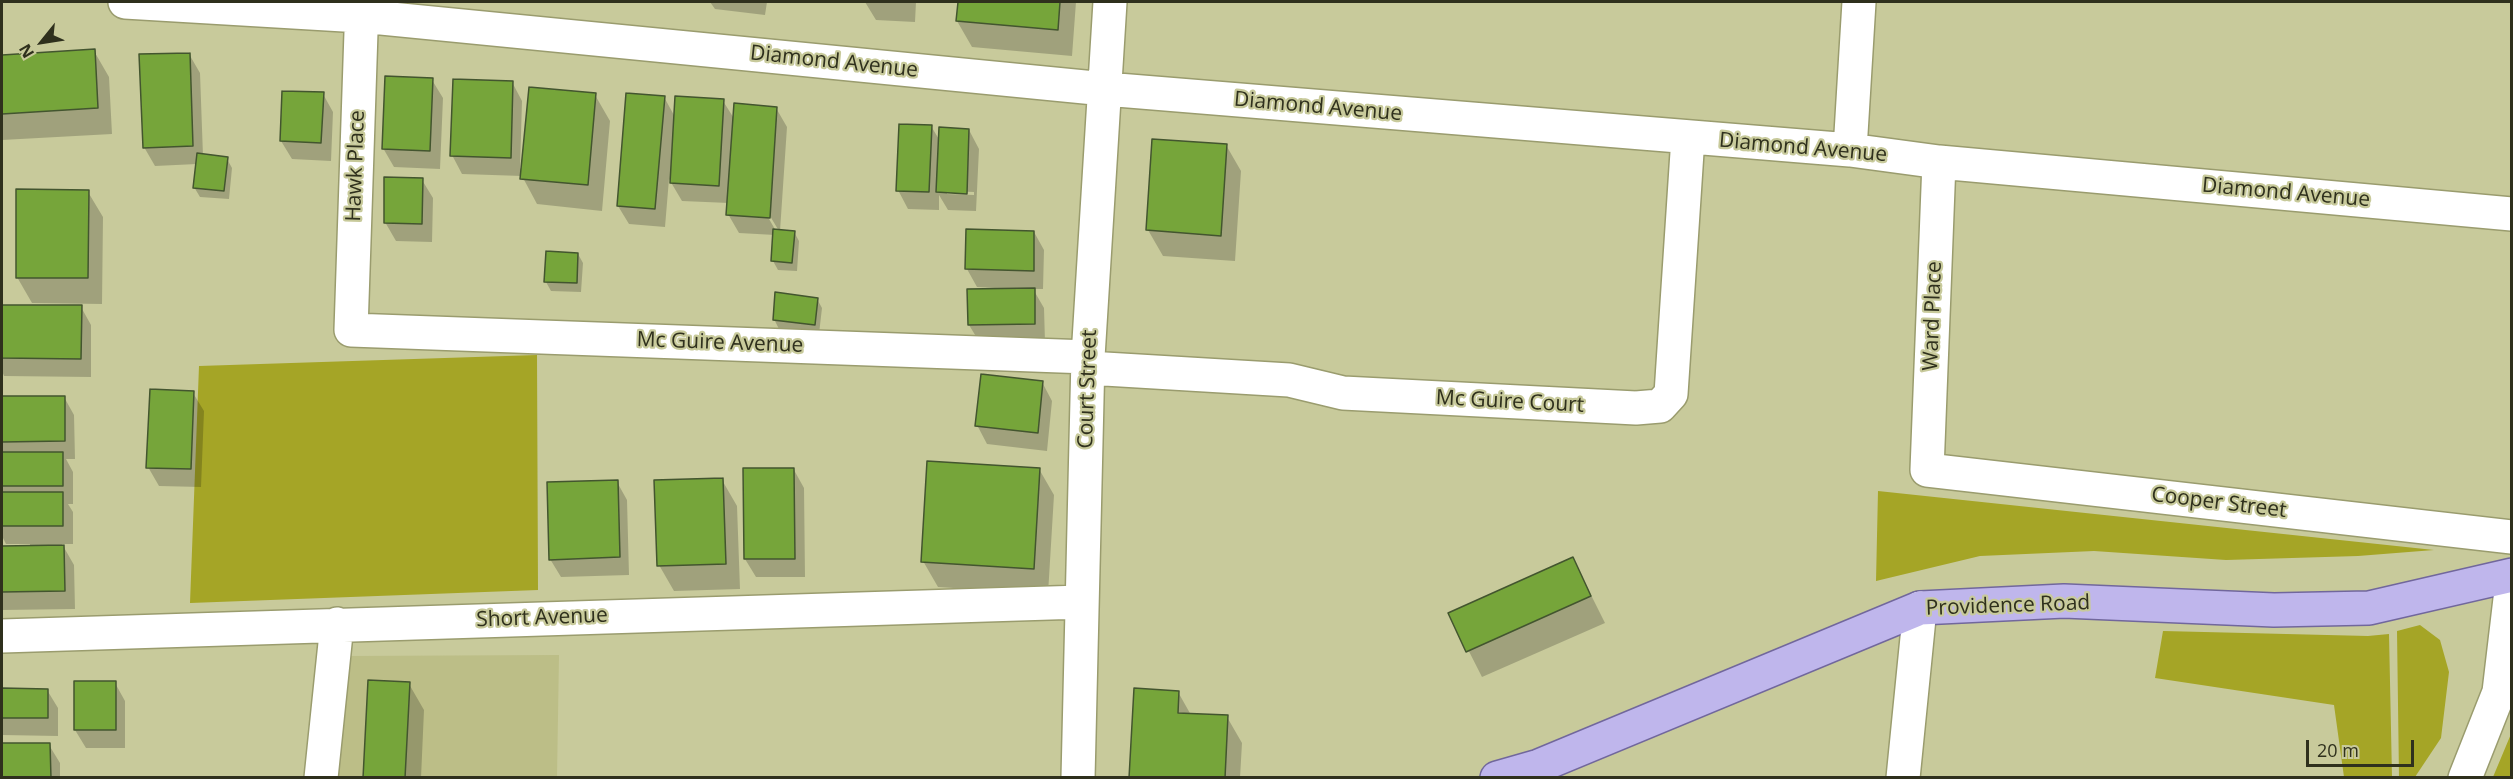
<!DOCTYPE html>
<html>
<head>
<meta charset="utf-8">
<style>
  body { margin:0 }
  #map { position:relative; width:2513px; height:779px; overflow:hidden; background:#c8ca9b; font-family:"Open Sans",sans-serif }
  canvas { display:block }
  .frame { position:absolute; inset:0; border:3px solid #2f301d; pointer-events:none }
  .north { position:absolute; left:12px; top:12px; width:60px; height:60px; -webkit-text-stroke:4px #c8ca9b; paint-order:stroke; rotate:240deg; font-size:16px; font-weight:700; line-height:24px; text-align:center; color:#2f301d }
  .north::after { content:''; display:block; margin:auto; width:21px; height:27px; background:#2f301d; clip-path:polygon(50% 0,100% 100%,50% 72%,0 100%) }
  .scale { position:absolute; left:2306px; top:740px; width:108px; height:27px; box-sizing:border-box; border:3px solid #2f301d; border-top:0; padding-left:8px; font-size:18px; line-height:21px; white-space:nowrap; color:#2f301d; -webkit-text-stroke:4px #c8ca9b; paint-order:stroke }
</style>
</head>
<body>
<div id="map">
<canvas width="2513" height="779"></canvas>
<div class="frame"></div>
<div class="north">N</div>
<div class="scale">20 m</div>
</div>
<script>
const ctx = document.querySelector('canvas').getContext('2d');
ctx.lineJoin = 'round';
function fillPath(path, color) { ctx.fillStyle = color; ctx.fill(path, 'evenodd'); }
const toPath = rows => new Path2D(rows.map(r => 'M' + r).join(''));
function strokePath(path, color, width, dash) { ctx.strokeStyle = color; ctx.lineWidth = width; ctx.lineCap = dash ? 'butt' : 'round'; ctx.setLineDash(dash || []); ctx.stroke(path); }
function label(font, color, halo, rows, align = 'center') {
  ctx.font = font + ' "Open Sans",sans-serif'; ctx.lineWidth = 4.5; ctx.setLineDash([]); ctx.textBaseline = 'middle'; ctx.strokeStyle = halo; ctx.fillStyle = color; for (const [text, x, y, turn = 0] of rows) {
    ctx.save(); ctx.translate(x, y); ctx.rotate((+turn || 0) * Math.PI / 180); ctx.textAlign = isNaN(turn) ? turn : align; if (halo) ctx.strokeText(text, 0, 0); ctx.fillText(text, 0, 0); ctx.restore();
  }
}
const built = toPath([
  [559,655,557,777,338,778,347,656]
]);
const green = toPath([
  [537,355,538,590,190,603,199,366],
  [1878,491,2434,550,2358,556,2226,560,2094,551,1980,556,1876,581],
  [2420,625,2440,640,2449,672,2441,738,2415,777,2399,777,2397,631],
  [2163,631,2368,636,2389,634,2392,777,2344,777,2334,705,2155,678],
  [2511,734,2511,777,2493,777]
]);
const shadow = toPath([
  [710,2,767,2,765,15,715,9],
  [865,2,916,2,915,22,876,20],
  [959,2,1076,2,1072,56,972,47,957,21],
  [94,51,109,77,112,134,2,140,2,56],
  [189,54,200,73,203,156,227,159,232,168,229,199,200,197,194,187,197,164,155,166,144,147],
  [432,80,443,98,440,169,394,167,383,148],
  [512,82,522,101,520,169,595,95,610,121,602,211,537,204,522,176,462,174,452,155],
  [323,94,333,112,331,161,292,159,281,141],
  [664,97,675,117,723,101,735,120,776,108,787,127,780,231,794,232,799,241,797,271,778,270,773,261,775,235,739,233,728,214,729,203,682,201,669,179,665,227,629,224,618,206],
  [767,211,779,231,776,231,765,212],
  [931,126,940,141,969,130,979,149,976,211,948,210,939,195,939,210,908,209,898,190],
  [947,191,974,192,974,195,947,194],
  [1226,145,1241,171,1235,261,1163,256,1148,230],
  [422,180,433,198,432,242,396,241,385,222],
  [88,192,103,217,102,304,32,303,17,277],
  [968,230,1034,232,1044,250,1043,289,1033,289,1044,308,1045,342,980,343,969,325,994,288,977,287,967,269],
  [578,254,583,263,581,292,551,291,546,282],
  [817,299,822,308,819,334,779,329,774,319],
  [2,306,81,307,91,325,91,377,4,376,2,371],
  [1042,382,1052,401,1047,451,987,444,977,425],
  [193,393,204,411,201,487,159,486,148,467],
  [64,397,74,415,75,459,66,459,73,472,73,504,68,504,73,512,73,544,62,544,74,565,75,609,2,610,2,547,30,547,30,544,6,544,2,536,2,398],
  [1039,469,1054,495,1048,594,938,587,923,561],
  [794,470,804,488,805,577,756,577,745,559],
  [722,480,737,506,740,589,674,591,659,565],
  [617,482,627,500,629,575,561,577,550,559],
  [1573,559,1605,623,1482,677,1450,614],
  [115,683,125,701,125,748,86,748,75,730],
  [409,684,424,710,421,778,365,778],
  [2,690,47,690,58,708,58,736,2,735],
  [1178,692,1191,715,1227,717,1242,743,1240,778,1131,778],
  [2,744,49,745,60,763,60,778,2,778]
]);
const building = toPath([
  [958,2,1060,2,1058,30,956,21,958,2],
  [95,49,98,108,2,114,2,55,95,49],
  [190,53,193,146,143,148,139,54,190,53],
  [385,76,433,78,430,151,382,149,385,76],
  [453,79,513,81,511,158,450,156,453,79],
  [529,87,596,93,588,185,520,179,529,87],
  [282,91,324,92,321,143,280,141,282,91],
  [626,93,665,96,655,209,617,206,626,93],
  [675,96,724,99,719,186,670,183,675,96],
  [734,103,777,107,770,218,726,215,734,103],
  [899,124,932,125,929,192,896,191,899,124],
  [939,127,969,129,967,194,936,192,939,127],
  [1152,139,1227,144,1221,236,1146,230,1152,139],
  [197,153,228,157,224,191,193,188,197,153],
  [384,177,423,178,422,224,384,223,384,177],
  [16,189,89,190,88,278,16,278,16,189],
  [773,229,795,231,792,263,771,261,773,229],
  [966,229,1034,231,1034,271,965,269,966,229],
  [546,251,578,253,577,283,544,282,546,251],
  [1035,288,1035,324,968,325,967,289,1035,288],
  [775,292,818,298,815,325,773,320,775,292],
  [2,305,82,305,81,359,2,358,2,305],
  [981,374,1043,381,1038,433,975,426,981,374],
  [150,389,194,391,191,469,146,468,150,389],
  [2,396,65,396,65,441,2,442,2,396],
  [2,452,63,452,63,486,2,486,2,452],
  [927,461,1040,468,1034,569,921,562,927,461],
  [743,468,794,468,795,559,744,559,743,468],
  [723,478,726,564,657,566,654,480,723,478],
  [618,480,620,557,549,560,547,482,618,480],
  [2,492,63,492,63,526,2,526,2,492],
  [64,545,65,591,2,592,2,546,64,545],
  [1573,557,1591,596,1466,652,1448,613,1573,557],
  [368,680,410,682,405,778,363,778,368,680],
  [74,681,116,681,116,730,74,730,74,681],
  [2,688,48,689,48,718,2,718,2,688],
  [1134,688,1179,691,1178,713,1228,715,1225,778,1129,778,1134,688],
  [2,743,50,743,51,778,2,778,2,743]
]);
const minor = toPath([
  [125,2,361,16,1105,89,1850,150,1939,162,2512,214],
  [362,2,351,330,1088,357],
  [1850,150,1859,2],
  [1939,162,1927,470,2512,537],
  [1088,368,1289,380,1343,393,1636,408,1660,406,1671,394,1688,137],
  [2,636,1082,602],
  [321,778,337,624],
  [1078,778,1088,357,1110,2],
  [1903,778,1920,608],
  [2465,778,2499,692,2512,582]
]);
const major = toPath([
  [1497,778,1539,766,1920,608,2064,601,2274,610,2369,608,2512,575]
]);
const streetNames = [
  ["Diamond Avenue",834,62,6],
  ["Diamond Avenue",1318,107,5],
  ["Diamond Avenue",1803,148,5],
  ["Hawk Place",356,166,-88],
  ["Diamond Avenue",2286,193,5],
  ["Ward Place",1933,316,-88],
  ["Mc Guire Avenue",720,343,2],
  ["Court Street",1088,389,-88],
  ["Mc Guire Court",1510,402,3],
  ["Cooper Street",2219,503,7],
  ["Providence Road",2008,606,-2],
  ["Short Avenue",542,618,-2]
];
fillPath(built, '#bcbe87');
fillPath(green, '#a5a526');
fillPath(shadow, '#0003');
fillPath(building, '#76a53a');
strokePath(building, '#43552f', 1.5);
strokePath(minor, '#9a9c6e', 36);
strokePath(major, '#71679c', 36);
strokePath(minor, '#fff', 33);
strokePath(major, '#bfb6ec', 33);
label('21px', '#2f301d', '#c8ca9b', streetNames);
</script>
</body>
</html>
